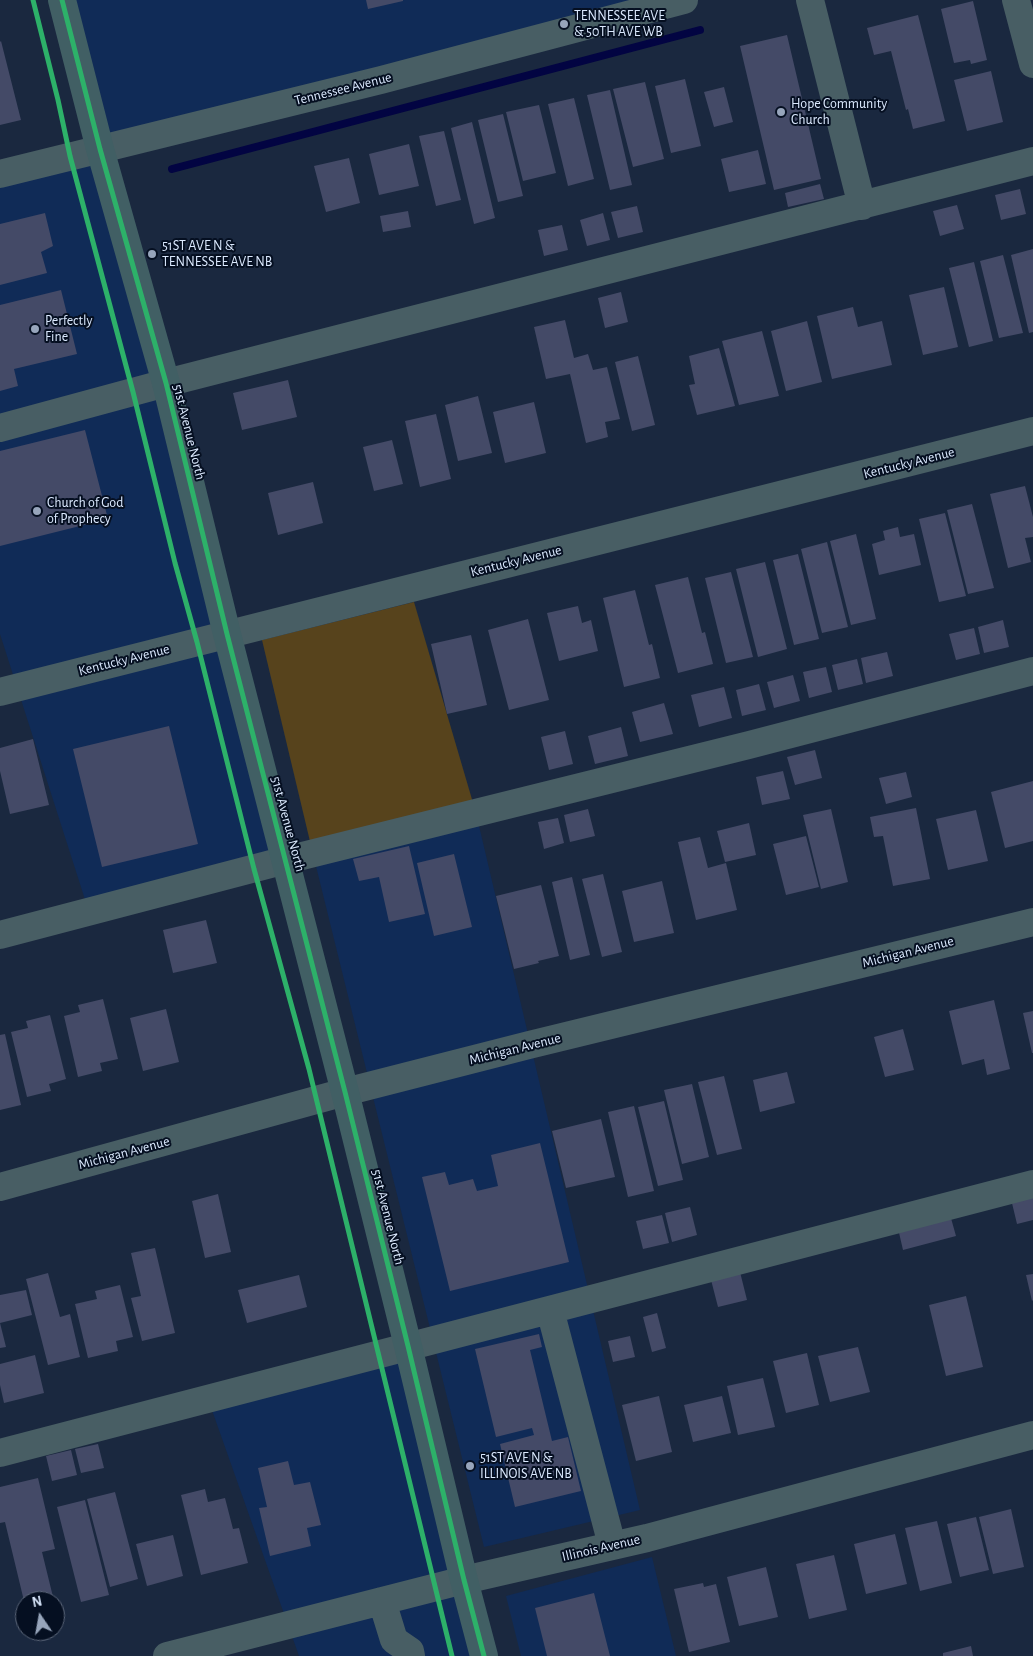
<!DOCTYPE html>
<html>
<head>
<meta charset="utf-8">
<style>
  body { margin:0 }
  #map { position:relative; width:1033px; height:1656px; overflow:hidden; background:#1a283f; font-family:"Alegreya Sans",sans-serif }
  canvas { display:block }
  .north { position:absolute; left:15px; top:1591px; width:50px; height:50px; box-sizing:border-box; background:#050f21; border:1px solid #5b6679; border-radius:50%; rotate:348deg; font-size:14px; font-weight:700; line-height:20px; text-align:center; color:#dbe9fe }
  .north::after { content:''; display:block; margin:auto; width:18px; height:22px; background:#97a5bb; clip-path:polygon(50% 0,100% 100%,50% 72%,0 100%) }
</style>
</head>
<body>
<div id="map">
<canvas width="1033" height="1656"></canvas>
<div class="north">N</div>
</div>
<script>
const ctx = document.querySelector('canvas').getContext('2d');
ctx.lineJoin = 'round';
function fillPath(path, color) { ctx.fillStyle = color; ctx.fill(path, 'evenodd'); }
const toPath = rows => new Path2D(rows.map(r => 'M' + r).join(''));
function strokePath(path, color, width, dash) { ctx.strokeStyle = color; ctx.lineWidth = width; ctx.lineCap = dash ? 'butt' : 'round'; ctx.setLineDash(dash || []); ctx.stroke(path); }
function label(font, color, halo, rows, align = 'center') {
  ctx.font = font + ' "Alegreya Sans",sans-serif'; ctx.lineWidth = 4; ctx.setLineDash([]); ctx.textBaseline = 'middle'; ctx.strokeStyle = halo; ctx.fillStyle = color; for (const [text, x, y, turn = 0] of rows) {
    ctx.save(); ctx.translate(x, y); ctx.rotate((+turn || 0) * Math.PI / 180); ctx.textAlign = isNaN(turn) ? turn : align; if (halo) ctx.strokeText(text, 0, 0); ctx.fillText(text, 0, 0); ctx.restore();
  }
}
const built = toPath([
  [62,0,680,0,100,149,286,860,89,912,0,634,0,174,100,148],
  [476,813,640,1510,484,1547,313,854],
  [408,1346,487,1656,299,1656,208,1399],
  [652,1557,676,1656,521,1656,506,1596]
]);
const green = toPath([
  [414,602,476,813,313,854,262,640]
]);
const stream = toPath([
  [172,169,700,30]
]);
const building = toPath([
  [366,0,403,0,403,1,368,9],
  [973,1,987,60,971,64,970,60,954,63,941,9],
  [918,15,945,121,913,129,908,109,906,110,891,51,874,55,867,28],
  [787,35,821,179,774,190,740,46],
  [1,41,21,120,0,125,0,42],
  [991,71,1003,122,967,131,954,80],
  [685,79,701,146,671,153,655,86],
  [645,82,664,159,633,167,613,89],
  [724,87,733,122,714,127,704,92],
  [610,90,632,185,610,190,587,95],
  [574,98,594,179,568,186,548,104],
  [539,105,556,173,523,181,506,112],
  [503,114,523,196,498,202,478,120],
  [472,122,495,218,474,224,451,128],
  [444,131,461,200,436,206,419,136],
  [409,144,419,186,379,195,369,154],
  [758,150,766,184,729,192,721,159],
  [349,158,360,203,326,212,314,166],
  [820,184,824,199,788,207,785,193],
  [1020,189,1026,214,1001,220,995,195],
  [957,205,964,229,940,236,933,211],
  [637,206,643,232,618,238,611,212],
  [408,211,411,227,383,232,380,216],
  [45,213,53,246,41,252,47,273,0,285,0,224],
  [603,213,610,240,587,246,580,220],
  [562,225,568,250,544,256,538,230],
  [1033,249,1033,332,1029,333,1011,255],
  [1003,255,1023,333,999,338,980,261],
  [974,262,993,341,969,347,949,268],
  [944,287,958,347,923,355,909,295],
  [61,290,77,354,14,369,18,386,0,391,0,305],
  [621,292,628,322,605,328,598,298],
  [853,307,858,327,882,321,892,365,832,379,817,316],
  [565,320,574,358,588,354,593,370,607,367,620,419,605,422,608,437,586,443,570,374,546,379,534,327],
  [807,321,822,382,786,391,771,331],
  [762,331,779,396,739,405,722,341],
  [719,348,735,406,697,415,689,385,695,384,689,356],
  [638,356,655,425,632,431,615,362],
  [288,380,297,417,242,430,233,393],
  [478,396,492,453,458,461,445,405],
  [534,402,546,453,505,463,493,412],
  [436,414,451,479,420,487,405,421],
  [85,430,108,519,0,546,0,451],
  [392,440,403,484,374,491,363,447],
  [313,482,323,523,278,535,268,493],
  [1025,486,1033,517,1033,537,1025,538,1031,562,1008,568,990,494],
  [972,504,994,588,968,594,947,510],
  [945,513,966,596,939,602,919,519],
  [898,527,900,537,914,534,921,565,879,575,872,544,885,540,883,531],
  [856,534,876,619,851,625,830,541],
  [827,542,848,627,822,633,801,549],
  [798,554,819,639,794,645,773,560],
  [765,562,787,649,758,657,736,569],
  [731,572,753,657,726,663,705,578],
  [688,577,702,633,705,632,713,664,678,673,655,585],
  [635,590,649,645,652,644,660,678,624,687,603,598],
  [578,606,582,623,591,620,598,651,559,661,547,613],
  [528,619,549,700,509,710,488,630],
  [1003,620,1009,647,984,653,978,627],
  [974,628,980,654,956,660,949,634],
  [471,635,487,705,447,714,431,644],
  [887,652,893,676,866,683,861,658],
  [857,659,863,684,838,690,832,665],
  [826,667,832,692,809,698,803,672],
  [793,675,800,701,774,708,767,682],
  [759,684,766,710,742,716,736,690],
  [724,687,732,718,699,727,691,695],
  [664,703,673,734,640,742,632,712],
  [169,726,198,844,102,867,73,749],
  [621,727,628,756,595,764,588,736],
  [565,731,573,764,549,770,541,737],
  [33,739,49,805,10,814,0,771,0,748],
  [815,750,822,778,795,785,787,757],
  [783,771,790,799,762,805,756,777],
  [906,772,912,797,886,804,879,778],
  [1033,781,1033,841,1005,848,991,792],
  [916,808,930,879,893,886,883,836,874,837,870,817],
  [588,809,595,836,570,842,564,815],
  [831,809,848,882,821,889,803,815],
  [976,810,988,861,948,870,936,819],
  [558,818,564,843,544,849,538,822],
  [749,823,756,855,725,862,717,831],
  [806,836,819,887,786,895,773,844],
  [700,837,708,868,726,863,737,910,696,920,678,842],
  [409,846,425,914,389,922,379,877,359,881,353,859],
  [454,854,472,927,434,936,417,863],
  [603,874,622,952,602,957,582,879],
  [572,877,590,955,570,960,552,882],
  [662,881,674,933,634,942,622,891],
  [541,885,559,956,538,961,539,963,514,969,496,896],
  [206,920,217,963,173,973,163,930],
  [103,999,118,1059,100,1063,102,1071,78,1077,64,1016,80,1012,78,1005],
  [994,1000,1010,1069,987,1075,984,1059,962,1065,949,1011],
  [166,1009,179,1062,143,1071,130,1018],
  [1033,1011,1033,1053,1032,1053,1023,1013],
  [50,1015,66,1079,49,1084,51,1091,27,1097,11,1032,28,1028,26,1021],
  [903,1029,914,1070,885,1077,874,1037],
  [5,1034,21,1105,0,1110,0,1035],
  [787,1072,795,1103,760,1112,753,1080],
  [724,1076,742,1149,717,1155,698,1082],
  [692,1084,709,1157,682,1164,664,1090],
  [664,1101,683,1180,658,1186,638,1107],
  [634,1106,654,1191,628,1197,608,1112],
  [601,1119,615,1177,566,1188,552,1131],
  [540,1143,569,1262,450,1291,422,1177,445,1172,449,1185,473,1179,477,1191,498,1186,491,1155],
  [1033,1193,1033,1220,1017,1224,1011,1199],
  [218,1194,231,1252,205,1258,192,1201],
  [690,1207,697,1235,672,1242,665,1213],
  [949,1211,956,1236,903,1250,897,1224],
  [662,1215,669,1243,643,1249,636,1221],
  [155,1248,175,1333,142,1341,131,1298,141,1296,131,1253],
  [739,1268,747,1300,718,1307,710,1276],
  [48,1273,60,1317,70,1314,80,1357,48,1365,26,1279],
  [1033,1274,1033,1300,1032,1301,1026,1275],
  [299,1275,307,1307,247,1323,238,1290],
  [120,1285,133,1337,116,1341,118,1351,88,1358,75,1304,97,1299,95,1291],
  [26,1290,32,1315,0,1323,0,1295],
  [966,1296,983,1367,946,1376,929,1305],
  [657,1313,666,1348,652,1352,643,1317],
  [0,1323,6,1347,0,1348],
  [539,1334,542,1347,530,1350,552,1441,568,1437,581,1491,515,1507,500,1444,534,1435,532,1428,496,1437,475,1349],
  [630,1336,635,1357,613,1362,608,1341],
  [858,1347,870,1392,830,1402,818,1356],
  [807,1353,819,1405,786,1413,773,1361],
  [35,1355,44,1393,4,1403,0,1385,0,1364],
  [763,1378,775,1427,738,1435,727,1386],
  [659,1396,672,1452,636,1461,622,1405],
  [722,1396,731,1433,693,1442,684,1405],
  [98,1444,104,1468,81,1473,75,1449],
  [71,1450,77,1475,52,1481,46,1456],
  [288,1461,294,1485,310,1482,321,1525,307,1528,311,1546,270,1556,259,1508,267,1507,258,1468],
  [38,1478,55,1549,42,1552,54,1601,24,1601,5,1522,0,1523,0,1487],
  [205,1489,208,1502,225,1498,233,1529,239,1528,248,1563,201,1575,181,1495],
  [115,1492,138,1579,110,1587,87,1499],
  [85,1500,109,1595,81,1602,57,1507],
  [1011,1509,1024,1567,993,1574,979,1517],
  [976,1517,989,1570,960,1577,947,1524],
  [937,1521,952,1583,920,1591,905,1528],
  [895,1534,907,1584,866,1594,854,1544],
  [173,1535,183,1576,147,1586,136,1544],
  [834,1555,847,1610,809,1619,796,1564],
  [766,1567,778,1617,739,1626,727,1577],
  [703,1583,704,1587,716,1584,730,1642,689,1652,674,1589],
  [594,1593,610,1656,547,1656,535,1608],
  [971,1646,973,1656,943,1656,943,1653]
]);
const minor = toPath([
  [810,0,862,206],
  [1016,0,1033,64],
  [0,174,381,80,684,0],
  [0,428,166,383,1033,161],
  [0,692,1033,431],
  [0,935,286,860,749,745,1033,671],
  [0,1187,345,1092,529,1045,1033,922],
  [550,1310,612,1545],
  [0,1453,1033,1184],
  [382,1601,394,1640,410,1651,411,1656],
  [167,1656,464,1580,647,1538,1033,1435]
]);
const major = toPath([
  [62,0,100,149,166,383,227,634,345,1092,408,1346,464,1580,484,1656]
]);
const cycleway = toPath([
  [33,0,58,100,70,156,133,392,175,563,197,642,254,869,309,1069,452,1656],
  [62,0,100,149,166,383,227,634,345,1092,408,1346,464,1580,484,1656]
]);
const markers = [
  [564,24,5,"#97a5bb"],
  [781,112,5,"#97a5bb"],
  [152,254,5,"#97a5bb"],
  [35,329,5,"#97a5bb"],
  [37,511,5,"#97a5bb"],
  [470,1466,5,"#97a5bb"]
];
const poiNames = [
  ["TENNESSEE AVE",574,16],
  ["& 50TH AVE WB",574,32],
  ["Hope Community",791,104],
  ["Church",791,120],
  ["51ST AVE N &",162,246],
  ["TENNESSEE AVE NB",162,262],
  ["Perfectly",45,321],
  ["Fine",45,337],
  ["Church of God",47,503],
  ["of Prophecy",47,519],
  ["51ST AVE N &",480,1458],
  ["ILLINOIS AVE NB",480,1474]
];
const streetNames = [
  ["Tennessee Avenue",343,89,-14],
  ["51st Avenue North",189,432,76],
  ["Kentucky Avenue",909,463,-14],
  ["Kentucky Avenue",516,561,-14],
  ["Kentucky Avenue",124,660,-14],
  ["51st Avenue North",288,824,75],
  ["Michigan Avenue",908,952,-14],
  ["Michigan Avenue",515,1049,-14],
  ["Michigan Avenue",124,1153,-15],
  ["51st Avenue North",388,1217,76],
  ["Illinois Avenue",601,1548,-13]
];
fillPath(built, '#102b57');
fillPath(green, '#57431c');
strokePath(stream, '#020442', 8);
fillPath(building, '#444a67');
strokePath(minor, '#485e64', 28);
strokePath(major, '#415f64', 28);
strokePath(cycleway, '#2db169', 5);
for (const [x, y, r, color] of markers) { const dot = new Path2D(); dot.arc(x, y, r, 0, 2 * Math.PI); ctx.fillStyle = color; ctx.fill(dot); strokePath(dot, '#050f21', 2); }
label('14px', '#dbe9fe', '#050f21', poiNames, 'left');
label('14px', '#dbe9fe', '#050f21', streetNames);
</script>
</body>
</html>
